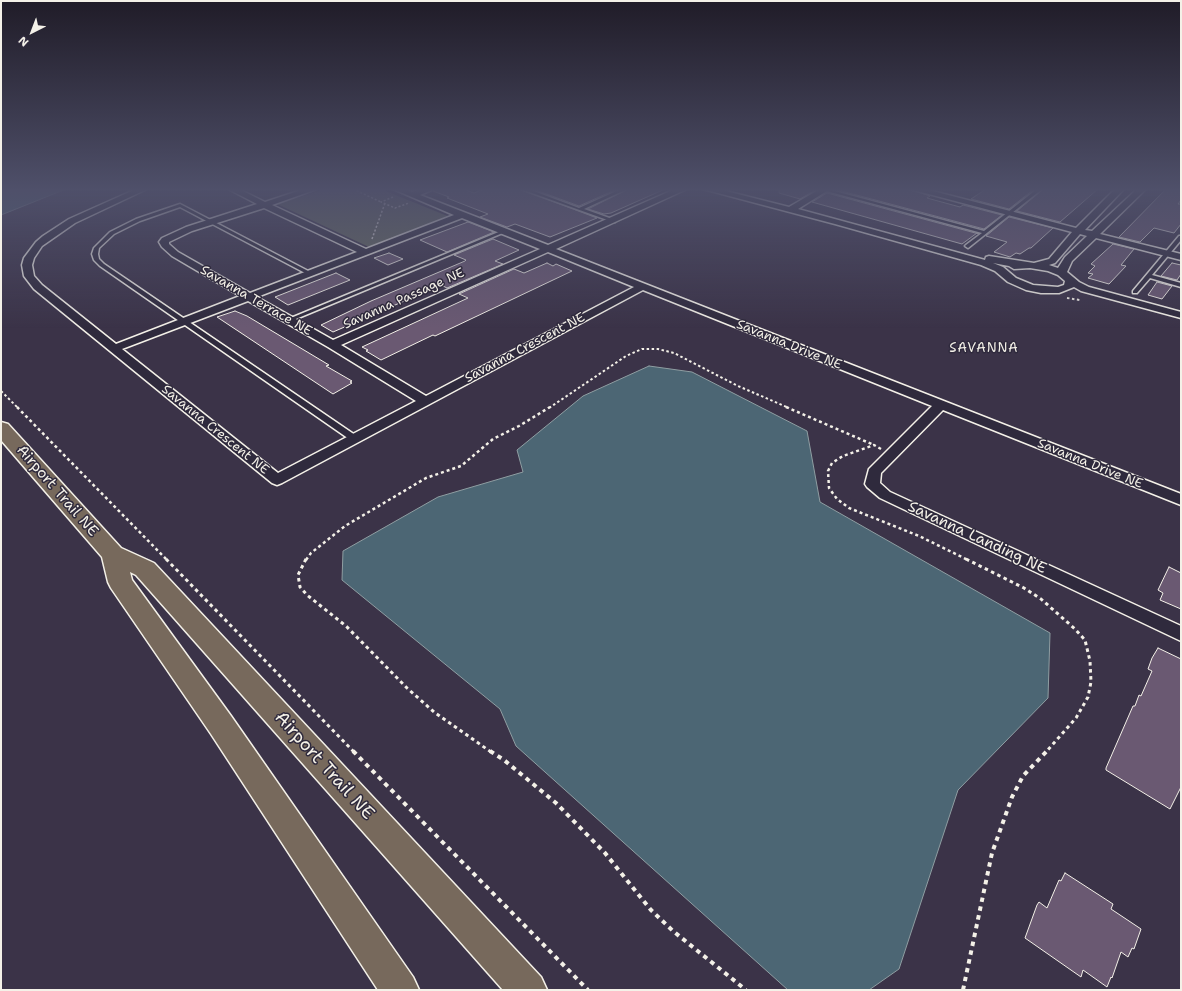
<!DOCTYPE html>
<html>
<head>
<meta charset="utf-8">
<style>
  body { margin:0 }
  #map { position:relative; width:1182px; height:991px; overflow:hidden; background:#3b3348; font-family:"Shantell Sans",sans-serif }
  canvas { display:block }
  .frame { position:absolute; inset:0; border:2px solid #f4f1e8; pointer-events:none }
  .north { position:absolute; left:12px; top:12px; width:40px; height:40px; -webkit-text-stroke:3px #2f2a3d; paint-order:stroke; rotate:222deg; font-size:11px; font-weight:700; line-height:16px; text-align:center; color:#f4f1e8 }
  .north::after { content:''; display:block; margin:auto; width:14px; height:18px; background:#f4f1e8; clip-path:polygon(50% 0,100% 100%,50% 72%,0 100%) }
</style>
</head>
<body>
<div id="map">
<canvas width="1182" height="991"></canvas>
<div class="frame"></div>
<div class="north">N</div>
</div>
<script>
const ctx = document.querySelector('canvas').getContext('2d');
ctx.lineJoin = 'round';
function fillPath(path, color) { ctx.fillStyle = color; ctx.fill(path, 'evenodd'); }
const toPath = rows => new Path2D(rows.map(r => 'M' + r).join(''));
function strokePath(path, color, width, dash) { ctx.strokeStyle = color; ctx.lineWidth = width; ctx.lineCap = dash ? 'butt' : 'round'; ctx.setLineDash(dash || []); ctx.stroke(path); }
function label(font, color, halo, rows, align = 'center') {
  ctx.font = font + ' "Shantell Sans",sans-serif'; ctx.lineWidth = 3; ctx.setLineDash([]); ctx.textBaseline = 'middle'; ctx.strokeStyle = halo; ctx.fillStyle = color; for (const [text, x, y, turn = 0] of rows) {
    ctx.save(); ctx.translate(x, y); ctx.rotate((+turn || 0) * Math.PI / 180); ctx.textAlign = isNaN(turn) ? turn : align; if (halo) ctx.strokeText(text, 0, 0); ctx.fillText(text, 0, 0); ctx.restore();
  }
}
const green = toPath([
  [325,189,381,189,450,217,369,247,277,204]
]);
const water = toPath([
  [1,189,66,189,1,215,1,189],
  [649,366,692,372,807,431,820,502,1050,633,1048,698,958,790,899,969,869,990,788,990,516,746,500,709,342,580,343,551,438,497,523,472,517,450,583,396,649,366]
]);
const building = toPath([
  [435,189,464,189,474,193,484,189,520,189,597,218,550,237,515,224,507,227,480,217,488,214,447,198,449,197,433,191,435,189],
  [533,189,617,189,579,206,533,189],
  [628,189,665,189,611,213,604,214,588,209,628,189],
  [779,189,817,189,800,199,779,193,779,189],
  [834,189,909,189,930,196,927,198,960,207,963,205,1002,215,984,229,834,189],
  [986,189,1034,189,1009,209,971,199,986,189],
  [1043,189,1098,189,1060,222,1017,211,1043,189],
  [1166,189,1181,189,1181,200,1178,204,1181,204,1181,224,1174,233,1154,228,1140,242,1119,237,1166,189],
  [827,193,979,234,977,233,962,244,812,202,827,193],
  [1009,217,1053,228,1031,248,1029,248,1020,254,1016,253,1010,257,994,252,1007,242,986,236,1009,217],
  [468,222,494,232,447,252,420,240,468,222],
  [493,239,519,250,495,261,503,264,447,288,441,285,333,332,321,325,371,301,465,261,466,260,454,255,493,239],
  [1113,244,1134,249,1121,265,1126,266,1109,284,1088,278,1093,274,1088,273,1095,266,1091,264,1113,244],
  [389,253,403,259,388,265,374,258,389,253],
  [547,263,553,266,556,264,572,271,435,336,433,335,381,360,366,351,368,350,362,347,468,298,459,294,514,269,524,273,547,263],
  [1172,263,1181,265,1181,274,1177,280,1161,276,1172,263],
  [336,273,350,280,288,305,275,297,336,273],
  [1157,282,1172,286,1162,299,1148,295,1157,282],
  [235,311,247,316,329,365,326,366,352,381,350,382,352,383,333,394,217,317,235,311],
  [1169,567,1181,573,1181,609,1160,600,1163,593,1158,590,1169,567],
  [1158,648,1181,659,1181,787,1170,809,1106,770,1106,768,1133,706,1135,706,1139,695,1141,696,1152,671,1148,669,1152,658,1158,648],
  [1065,873,1113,904,1111,909,1141,929,1134,949,1132,948,1128,957,1121,952,1112,978,1111,977,1107,987,1083,970,1081,977,1025,938,1037,905,1039,902,1047,908,1059,880,1061,881,1065,873]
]);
const pathFar4 = toPath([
  [353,189,381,202],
  [393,197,381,202,395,208,409,203],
  [372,239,385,203]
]);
const pathFar3 = toPath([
  [1067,298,1080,300],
  [1,391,18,408],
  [549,408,626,356,642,349,658,349,674,353,738,386,789,408]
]);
const pathFar2 = toPath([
  [17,407,167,560],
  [786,407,874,445],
  [881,449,874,445,843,456,832,463,828,471,829,488,837,499,849,508,919,536,968,560],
  [306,560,311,553,345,526,426,478,461,466,493,439,519,426,550,407]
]);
const pathFar1 = toPath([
  [166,559,354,752],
  [306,559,298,575,300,587,307,595,346,626,407,688,434,712,491,752],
  [966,559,1024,588,1041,599,1075,629,1085,640,1090,661,1091,682,1088,697,1076,718,1046,752]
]);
const path = toPath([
  [353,751,588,990],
  [490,751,504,760,556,803,605,853,651,910,673,931,746,990],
  [963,990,992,853,1012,797,1023,776,1047,751]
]);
const service = toPath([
  [521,189,528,189,579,208,621,189,627,189,584,209,615,220,615,222,613,222,521,189],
  [819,189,827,189,984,231,1037,189,1042,189,968,248,965,246,966,245,982,233,819,189],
  [180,204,312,273,307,274,180,207,140,221,114,234,99,248,98,254,99,259,104,264,358,437,359,439,358,441,352,441,100,266,94,260,92,254,94,248,110,232,136,219,180,204],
  [501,231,505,232,291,321,289,322,286,320,501,231],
  [1179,236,1181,236,1181,240,1152,275,1181,283,1181,287,1150,278,1137,293,1133,293,1133,291,1179,236]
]);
const minor = toPath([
  [136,189,147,189,75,223,42,246,34,258,32,265,34,276,42,285,116,344,240,296,172,256,162,247,159,242,162,238,186,227,257,204,228,189,239,189,265,202,304,189,317,189,272,205,366,249,454,215,393,189,405,189,412,192,421,189,434,189,420,195,548,245,675,189,687,189,556,249,1181,494,1181,505,943,410,881,473,880,483,890,492,1181,626,1181,641,880,498,867,487,865,484,869,469,932,406,643,290,282,483,277,485,272,483,34,289,24,276,22,265,24,258,36,242,43,236,69,219,136,189],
  [264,208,357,252,250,293,178,252,169,244,169,242,192,231,264,208],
  [462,218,540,249,333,340,257,297,462,218],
  [548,252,634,287,426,396,341,345,548,252],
  [248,301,328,347,416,401,278,473,122,349,248,301],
  [703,189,718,189,789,207,820,189,830,189,798,209,985,260,986,257,989,256,1034,263,1049,259,1072,232,910,189,925,189,1076,228,1115,189,1124,189,1085,230,1092,231,1137,189,1146,189,1100,234,1181,254,1181,260,1096,238,1072,261,1067,272,1079,282,1089,287,1181,312,1181,318,1081,291,1074,287,1059,293,1041,293,1026,290,1008,282,995,271,981,265,835,224,703,189],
  [1080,234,1087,236,1065,257,1058,268,1049,265,1055,263,1080,234],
  [993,263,1009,266,1014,269,1030,268,1048,271,1058,275,1065,281,1064,285,1058,287,1033,285,1016,278,1003,267,993,263]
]);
const primary = toPath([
  [1,422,8,424,121,548,154,563,541,977,547,990,503,990,136,575,130,572,132,580,231,716,413,977,419,990,378,990,211,734,111,588,108,582,102,557,1,440,1,422]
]);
const farStreetnames = [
  ["Savanna Passage NE",404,299,-24],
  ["Savanna Terrace NE",256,301,30],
  ["Savanna Drive NE",789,345,22],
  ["Savanna Crescent NE",525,348,-28],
  ["Savanna Crescent NE",215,430,39],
  ["Savanna Drive NE",1090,464,22]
];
const farNeighbourhoodnames = [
  ["SAVANNA",984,349]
];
const streetNames = [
  ["Airport Trail NE",57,491,49],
  ["Savanna Landing NE",977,538,25]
];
const nearStreetnames = [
  ["Airport Trail NE",324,766,48]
];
fillPath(green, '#676c5f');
fillPath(water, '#4c6674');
strokePath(water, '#8f9ea2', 1);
fillPath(building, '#6a5972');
strokePath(building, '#f4f1e8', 1);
strokePath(service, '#f4f1e8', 3);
strokePath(minor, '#f4f1e8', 3);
strokePath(primary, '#f4f1e8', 3);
strokePath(pathFar4, '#f4f1e8', 1.5, [2, 2]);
strokePath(pathFar3, '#f4f1e8', 2, [2.5, 2.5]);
strokePath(pathFar2, '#f4f1e8', 2.5, [3, 3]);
strokePath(pathFar1, '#f4f1e8', 3, [3.5, 3.5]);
strokePath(path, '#f4f1e8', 4, [4.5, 4.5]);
fillPath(service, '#2f2a3d');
fillPath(minor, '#2f2a3d');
fillPath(primary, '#77695c');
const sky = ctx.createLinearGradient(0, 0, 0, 328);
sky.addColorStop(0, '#201c28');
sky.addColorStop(0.58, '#4f506a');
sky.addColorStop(1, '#4f506a00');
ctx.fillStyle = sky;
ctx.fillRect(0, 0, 1182, 328);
label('13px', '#f4f1e8', '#2f2a3d', farStreetnames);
ctx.letterSpacing = '1px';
label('13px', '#f4f1e8', '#2f2a3d', farNeighbourhoodnames);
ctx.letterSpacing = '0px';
label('15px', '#f4f1e8', '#2f2a3d', streetNames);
label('18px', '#f4f1e8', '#2f2a3d', nearStreetnames);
</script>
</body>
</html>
